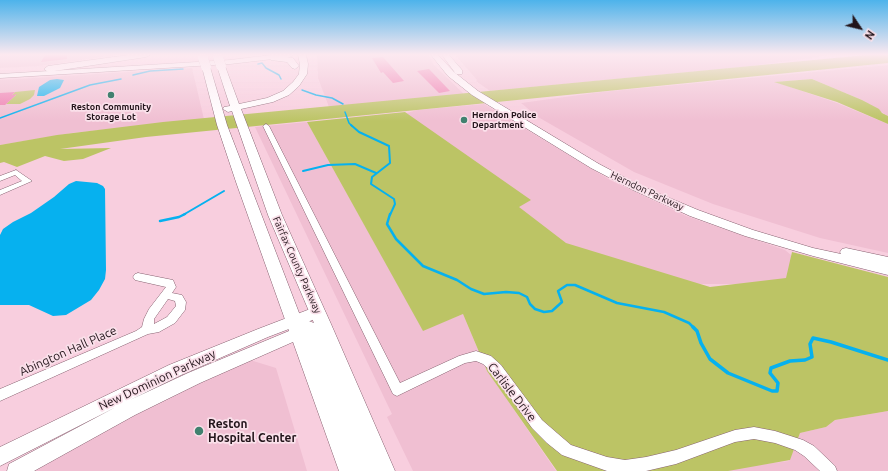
<!DOCTYPE html>
<html>
<head>
<meta charset="utf-8">
<style>
  body { margin:0 }
  #map { position:relative; width:888px; height:471px; overflow:hidden; background:#f8cede; font-family:Ubuntu,sans-serif }
  canvas { display:block }
  .north { position:absolute; left:840px; top:8px; width:40px; height:40px; -webkit-text-stroke:3px #fae0ea; paint-order:stroke; rotate:125deg; font-size:11px; font-weight:700; line-height:16px; text-align:center; color:#22141a }
  .north::after { content:''; display:block; margin:auto; width:14px; height:18px; background:#22141a; clip-path:polygon(50% 0,100% 100%,50% 72%,0 100%) }
</style>
</head>
<body>
<div id="map">
<canvas width="888" height="471"></canvas>
<div class="north">N</div>
</div>
<script>
const ctx = document.querySelector('canvas').getContext('2d');
ctx.lineJoin = 'round';
function fillPath(path, color) { ctx.fillStyle = color; ctx.fill(path, 'evenodd'); }
const toPath = rows => new Path2D(rows.map(r => 'M' + r).join(''));
function strokePath(path, color, width, dash) { ctx.strokeStyle = color; ctx.lineWidth = width; ctx.lineCap = dash ? 'butt' : 'round'; ctx.setLineDash(dash || []); ctx.stroke(path); }
function label(font, color, halo, rows, align = 'center') {
  ctx.font = font + ' Ubuntu,sans-serif'; ctx.lineWidth = 3.5; ctx.setLineDash([]); ctx.textBaseline = 'middle'; ctx.strokeStyle = halo; ctx.fillStyle = color; for (const [text, x, y, turn = 0] of rows) {
    ctx.save(); ctx.translate(x, y); ctx.rotate((+turn || 0) * Math.PI / 180); ctx.textAlign = isNaN(turn) ? turn : align; if (halo) ctx.strokeText(text, 0, 0); ctx.fillText(text, 0, 0); ctx.restore();
  }
}
const built = toPath([
  [0,55,117,55,39,66,0,68],
  [317,55,429,55,434,65,464,94,329,107,318,78],
  [455,55,834,55,744,67,490,91,476,81,477,80],
  [888,65,888,116,862,100,812,79,776,82,837,103,888,124,888,253,820,238,713,204,634,172,538,117,521,103,601,92],
  [192,68,204,119,72,133,0,145,0,80],
  [484,104,610,180,686,216,785,250,826,284,678,284,559,242,394,117,417,110],
  [307,122,423,330,463,314,486,369,556,471,413,471,387,417,392,414,255,127],
  [250,360,276,368,307,471,28,471,156,403],
  [888,411,888,471,710,471,789,461,800,433,826,427,835,420]
]);
const green = toPath([
  [866,55,888,55,888,63,146,137,60,149,111,148,83,159,64,161,45,156,17,167,4,162,0,163,0,145,57,135,163,122],
  [812,79,862,100,879,109,882,113,888,116,888,124,837,102,774,82],
  [35,90,34,95,30,99,20,104,6,104,16,95,12,95,15,92],
  [405,112,531,200,519,207,566,243,710,287,786,278,792,252,888,277,888,411,835,420,826,427,800,433,790,460,728,471,557,471,487,371,463,314,423,331,307,122]
]);
const water = toPath([
  [57,79,64,80,60,88,44,96,37,96,39,87,50,80],
  [76,181,97,183,103,186,105,189,106,270,105,279,99,290,91,300,66,315,53,316,29,305,0,305,0,235,3,229,13,222,31,213,54,197,69,184]
]);
const streamFar3 = toPath([
  [258,64,262,63,266,68,279,75,281,79],
  [133,75,150,71,183,69],
  [302,90,316,95,332,98,343,104],
  [345,112,349,123,352,126],
  [0,118,90,85,121,79]
]);
const streamFar2 = toPath([
  [351,125,359,132,389,146,390,163,372,177,371,184,394,199,395,204,390,215],
  [303,171,328,165,355,164,376,173],
  [183,215,224,191]
]);
const streamFar1 = toPath([
  [390,214,387,224,396,239,423,266,457,280,471,289,484,294,506,292,519,293,527,297,530,304,535,309,544,312,552,311,562,302,558,291,567,285,575,285,617,303,664,312,689,323,694,328],
  [160,221,179,217,185,214]
]);
const stream = toPath([
  [693,327,697,331,701,343,710,359,728,373,772,391,777,391,778,383,770,373,771,368,790,361,805,360,812,357,810,344,813,338,831,342,888,360]
]);
const building = toPath([
  [45,55,67,55,67,59,41,62],
  [383,57,404,81,393,83,383,72,381,73,372,58],
  [429,69,450,91,439,93,417,71],
  [15,92,12,95,17,94,5,105,0,105,0,93]
]);
const minor = toPath([
  [266,124,269,126,400,383,459,356,476,351,491,356,501,365,542,420,557,433,571,445,607,457,625,460,646,457,676,450,735,430,754,427,775,431,803,440,814,446,835,466,837,471,820,471,804,456,795,450,775,443,754,439,735,442,676,464,646,471,607,471,562,455,547,443,532,428,493,373,483,364,476,361,465,363,401,394,397,396,393,394,263,126,266,124],
  [16,170,32,181,0,195,0,190,22,181,15,175,0,181,0,176,16,170],
  [138,273,173,280,176,287,172,293,182,295,186,302,185,310,175,323,159,332,148,334,0,401,0,389,136,331,142,327,144,319,149,309,166,287,135,280,133,277,135,274,138,273],
  [168,299,175,301,176,306,167,317,154,324,154,319,168,299]
]);
const secondary = toPath([
  [271,55,293,55,290,57,230,64,0,78,0,74,230,60,271,55],
  [431,55,438,55,454,72,478,91,599,164,641,186,698,210,753,230,813,248,841,254,840,252,842,249,846,248,888,257,888,275,813,256,745,236,690,216,633,190,591,168,472,95,448,76,431,55],
  [442,55,449,55,462,70,462,74,456,74,442,55],
  [318,306,323,308,325,312,323,316,268,337,181,375,130,400,188,373,301,326,306,324,311,326,313,330,311,334,200,383,135,415,34,471,7,471,9,464,116,407,0,466,0,447,169,365,258,329,318,306]
]);
const trunk = toPath([
  [128,55,150,55,146,57,48,72,44,69,48,66,128,55],
  [274,55,293,58,299,66,295,69,292,68,287,62,271,60,270,58,271,56,274,55],
  [298,55,306,55,308,64,307,74,299,86,289,95,273,102,241,109,282,215,331,324,395,471,339,471,236,182,217,125,202,67,206,64,210,67,227,125,301,318,314,323,268,215,232,111,228,112,223,109,224,107,230,106,217,66,221,63,225,66,239,104,267,98,283,91,293,82,299,74,300,64,298,55]
]);
const trunkBridge = toPath([
  [218,57,221,66],
  [203,58,206,67]
]);
const markers = [
  [111,95,4,"#41816f"],
  [464,120,4,"#41816f"],
  [199,431,5,"#41816f"]
];
const farPoinames = [
  ["Reston Community",111,107],
  ["Storage Lot",111,117],
  ["Herndon Police",472,115,"left"],
  ["Department",472,125,"left"]
];
const streetNames = [
  ["Herndon Parkway",647,191,25],
  ["Fairfax County Parkway",297,265,66]
];
const nearStreetnames = [
  ["Abington Hall Place",68,351,-24],
  ["New Dominion Parkway",157,380,-25],
  ["Carlisle Drive",512,392,52]
];
const nearPoinames = [
  ["Reston",208,424],
  ["Hospital Center",208,438]
];
fillPath(built, '#f0bfd2');
fillPath(green, '#bcc465');
fillPath(water, '#06b1ef');
strokePath(streamFar3, '#06b1ef', 1.5);
strokePath(streamFar2, '#06b1ef', 2);
strokePath(streamFar1, '#06b1ef', 2.5);
strokePath(stream, '#06b1ef', 3.5);
fillPath(building, '#ee7eb0');
strokePath(minor, '#876271', 1);
strokePath(secondary, '#876271', 1);
strokePath(trunk, '#876271', 1);
fillPath(minor, '#fff');
fillPath(secondary, '#fff');
fillPath(trunk, '#fff');
strokePath(trunkBridge, '#876271', 10, []);
strokePath(trunkBridge, '#fff', 10);
const sky = ctx.createLinearGradient(0, 0, 0, 121);
sky.addColorStop(0, '#4db3eb');
sky.addColorStop(0.45, '#fce9f0');
sky.addColorStop(1, '#fce9f000');
ctx.fillStyle = sky;
ctx.fillRect(0, 0, 888, 121);
for (const [x, y, r, color] of markers) { const dot = new Path2D(); dot.arc(x, y, r, 0, 2 * Math.PI); ctx.fillStyle = color; ctx.fill(dot); strokePath(dot, '#fae0ea', 1.5); }
label('bold 9px', '#22141a', '#fae0ea', farPoinames);
label('10px', '#22141a', '#fae0ea', streetNames);
label('12px', '#22141a', '#fae0ea', nearStreetnames);
label('bold 12px', '#22141a', '#fae0ea', nearPoinames, 'left');
</script>
</body>
</html>
